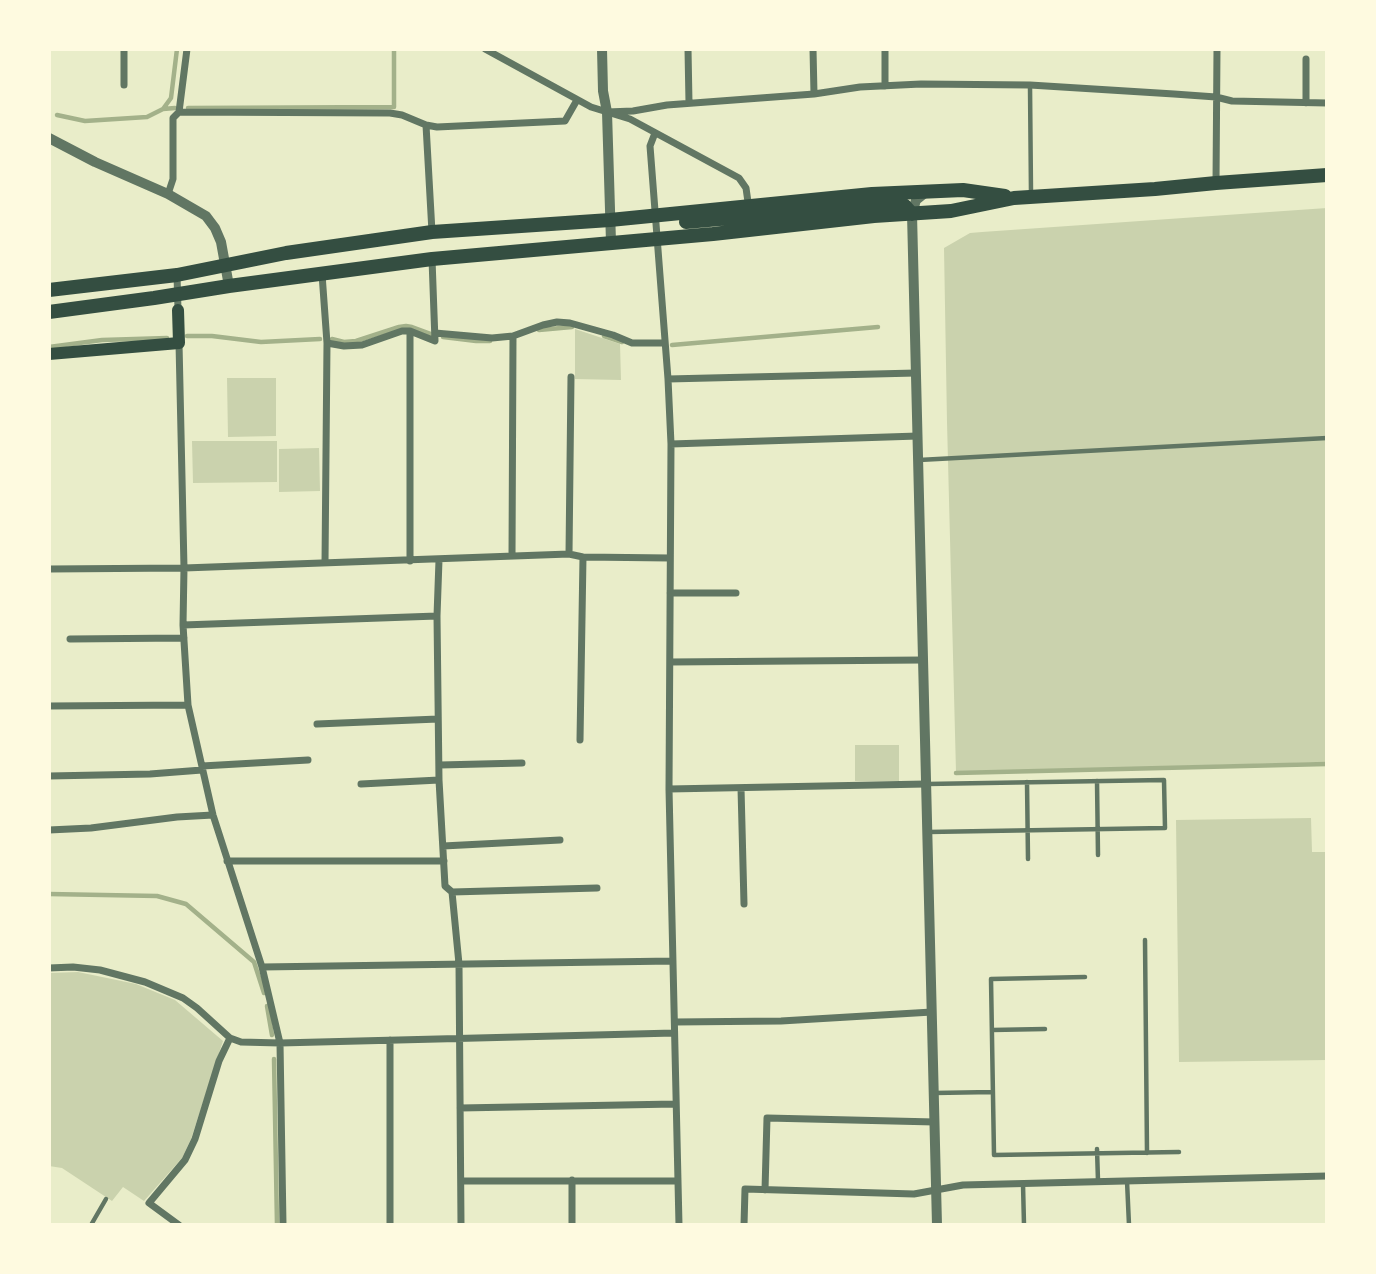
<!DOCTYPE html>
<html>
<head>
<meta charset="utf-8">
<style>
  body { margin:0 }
  #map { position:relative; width:1376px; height:1274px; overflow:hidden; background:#e9edc9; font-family:Inter,sans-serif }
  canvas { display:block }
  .frame { position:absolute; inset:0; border:51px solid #fefae0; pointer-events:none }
</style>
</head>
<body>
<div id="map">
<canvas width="1376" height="1274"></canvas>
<div class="frame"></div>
</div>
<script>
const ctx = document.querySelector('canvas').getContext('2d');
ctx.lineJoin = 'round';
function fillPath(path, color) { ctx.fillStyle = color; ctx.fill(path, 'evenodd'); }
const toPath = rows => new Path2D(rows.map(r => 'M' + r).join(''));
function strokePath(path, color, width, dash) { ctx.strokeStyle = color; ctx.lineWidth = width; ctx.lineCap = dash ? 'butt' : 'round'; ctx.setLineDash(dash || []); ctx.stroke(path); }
const green = toPath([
  [1327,208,1327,762,956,772,947,422,944,248,970,233,982,232],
  [575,329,620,344,621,380,575,379],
  [227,378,276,378,276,436,228,437],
  [192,441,277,441,277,482,193,483],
  [319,448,320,491,279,492,279,449],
  [855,745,899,745,899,781,855,781],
  [1311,818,1312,852,1327,852,1327,1060,1179,1062,1176,820],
  [78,972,136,984,175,1000,223,1041,191,1139,182,1158,144,1201,123,1187,112,1201,62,1168,49,1166,49,973]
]);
const stream = toPath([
  [188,108,394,107,394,49],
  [163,109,175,108],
  [57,115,85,121,147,117,163,109,171,98,177,49],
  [539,330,572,327],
  [187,336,212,336,261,342,320,339],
  [604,336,622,342],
  [443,337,476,341,490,341],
  [332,339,344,342,356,341,399,327,406,326,412,327,431,334],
  [672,345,878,327],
  [49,347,102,340,167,338],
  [956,773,1327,764],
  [49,894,157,896,186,904,254,962,264,993],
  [267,1006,272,1035],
  [274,1059,277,1225]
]);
const service = toPath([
  [1030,86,1031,193],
  [919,460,1327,438],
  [1097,781,1098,855],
  [1027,782,1028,859],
  [927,784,1164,780,1165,828,928,832],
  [1145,940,1147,1153],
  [1085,977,991,979,994,1155,1179,1152],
  [992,1030,1045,1029],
  [934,1093,993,1092],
  [1097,1149,1098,1181],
  [1127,1181,1129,1225],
  [1023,1184,1024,1225],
  [91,1225,106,1199]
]);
const minor = toPath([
  [124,49,124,85],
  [485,49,591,107,630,119,739,178,746,188,749,209],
  [688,49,689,103],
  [813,49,814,94],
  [885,49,885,86],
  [1306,59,1306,103],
  [179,112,390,113,402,115,426,125,437,127,565,121,577,100],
  [607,112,633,111,667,105,814,94,860,87,921,84,1030,85,1174,94,1216,97,1232,101,1327,103],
  [426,125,432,232],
  [655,133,650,146,668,379,671,444,669,789,679,1225],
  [1216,183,1217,49],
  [168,194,173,179,173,118,179,112,187,49],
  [322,274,327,343,325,563],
  [177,275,178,310],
  [410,331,410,561],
  [435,333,492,338,513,336,543,325,557,322,570,323,613,335,632,343,665,343],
  [179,343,184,568,183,625,188,705,213,815,262,967,280,1043,283,1225],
  [327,343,344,346,362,345,402,331,410,331,435,341,432,259],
  [668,379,916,373],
  [671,444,918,436],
  [569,554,571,377],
  [512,556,513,336],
  [439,560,437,616,439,780,445,886,452,892,459,964,461,1225],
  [49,569,184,568,569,554,583,557,670,558],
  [670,593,736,593],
  [183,625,437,616],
  [70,639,184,638],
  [670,662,923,660],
  [49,706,188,705],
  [317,724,438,719],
  [580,740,583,557],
  [440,765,522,763],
  [202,766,308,760],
  [49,776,150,774,202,770],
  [361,784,439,780],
  [741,788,744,904],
  [669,789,926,784],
  [49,830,91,828,177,817,213,815],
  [443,846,560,840],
  [227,861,444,861],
  [452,892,597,888],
  [262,967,673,961],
  [49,968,73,967,100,970,145,982,183,998,197,1008,230,1038,241,1042,280,1043,674,1033],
  [675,1022,781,1021,932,1012],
  [390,1040,390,1225],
  [460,1108,675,1104],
  [572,1180,572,1225],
  [461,1181,677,1181],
  [765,1190,767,1118,935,1122],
  [179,1225,149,1203,185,1160,195,1139,219,1061,230,1038],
  [744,1225,745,1189,914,1194,963,1185,1327,1176]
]);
const tertiary = toPath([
  [602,49,603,91,607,112,611,242],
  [49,138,95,162,168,194,206,216,215,228,221,242,229,286],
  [926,192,916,200,912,214,937,1225]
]);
const secondary = toPath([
  [49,354,179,343,178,310]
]);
const trunk = toPath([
  [686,222,886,204,897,204,905,206,912,214],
  [49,290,177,275,286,253,432,232,610,220,872,194,963,190,1005,196],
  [49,312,154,298,229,286,432,259,713,234,874,216,951,211,1014,198,1155,189,1216,183,1327,175]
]);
fillPath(green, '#cad2ad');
strokePath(stream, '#a3b18a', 4.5);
strokePath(service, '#617663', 4.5);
strokePath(minor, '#617663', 7);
strokePath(tertiary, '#617663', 10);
strokePath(secondary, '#344e41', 12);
strokePath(trunk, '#344e41', 14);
</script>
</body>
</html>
